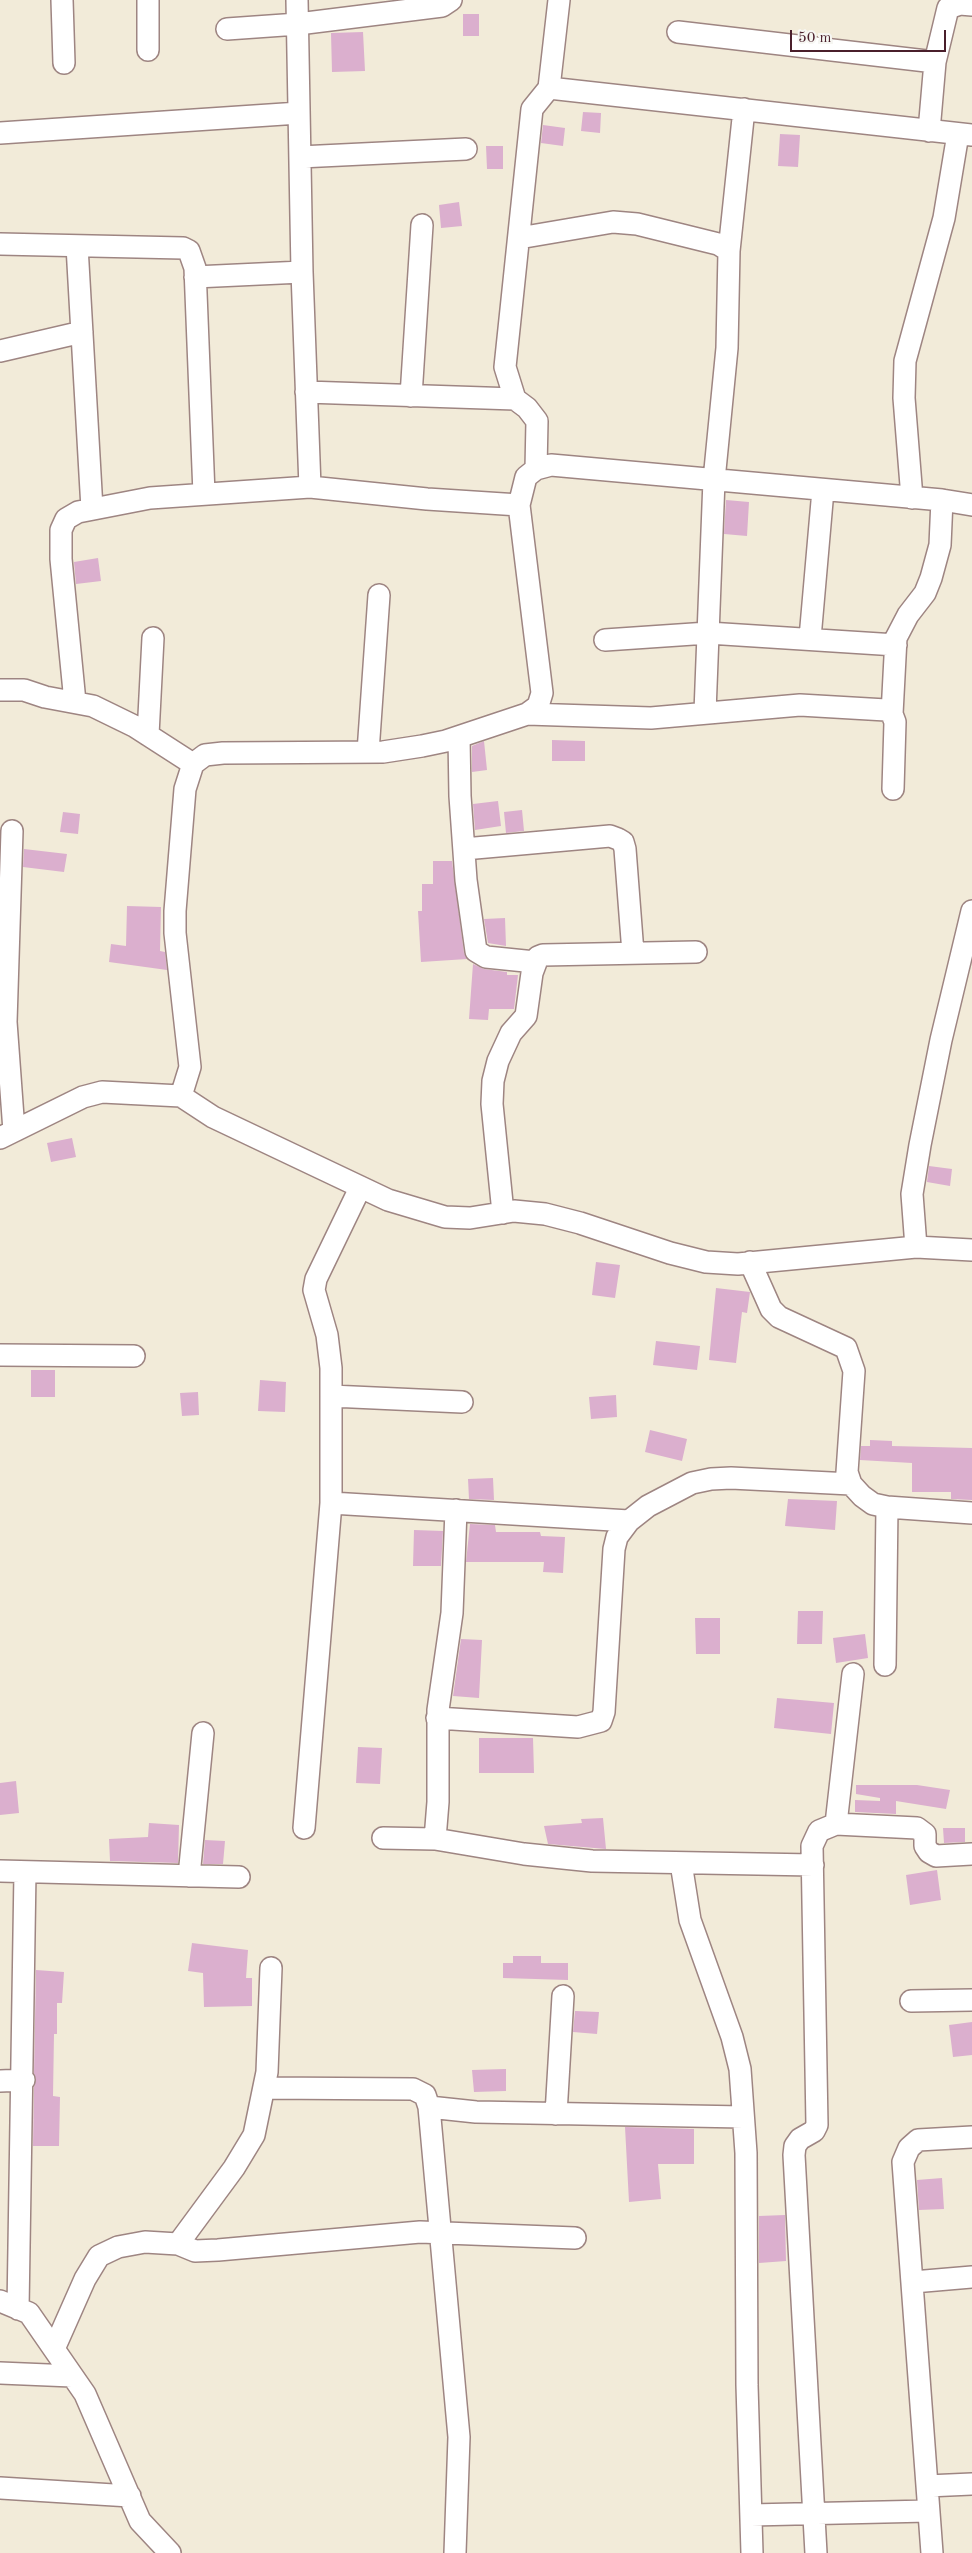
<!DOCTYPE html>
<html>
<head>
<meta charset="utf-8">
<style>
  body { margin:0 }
  #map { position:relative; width:972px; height:2553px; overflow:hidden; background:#f2ebd9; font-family:"Old Standard TT",serif }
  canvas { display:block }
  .scale { position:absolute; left:790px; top:30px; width:156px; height:22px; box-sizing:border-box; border:2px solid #4a1f2b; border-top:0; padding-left:6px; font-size:15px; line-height:18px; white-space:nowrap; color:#4a1f2b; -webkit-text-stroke:4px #f6f6f2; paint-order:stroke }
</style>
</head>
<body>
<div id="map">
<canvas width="972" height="2553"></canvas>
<div class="scale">50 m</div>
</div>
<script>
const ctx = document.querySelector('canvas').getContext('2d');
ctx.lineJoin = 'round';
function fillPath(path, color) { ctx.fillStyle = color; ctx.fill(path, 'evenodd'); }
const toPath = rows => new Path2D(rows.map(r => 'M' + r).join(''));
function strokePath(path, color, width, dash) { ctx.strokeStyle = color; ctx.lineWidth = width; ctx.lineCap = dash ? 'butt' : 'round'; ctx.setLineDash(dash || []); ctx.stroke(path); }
const building = toPath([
  [463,14,479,14,479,36,463,36],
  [363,32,365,71,332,72,331,33],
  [583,112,601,113,600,133,581,131],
  [543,125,565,128,563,146,541,143],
  [780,134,800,135,798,167,778,166],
  [486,146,503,146,503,169,487,169],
  [459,202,462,226,441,228,439,205],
  [726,500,749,502,747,536,724,534],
  [98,558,101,581,76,584,74,562],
  [552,740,585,741,585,761,552,761],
  [484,741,487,770,472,772,472,746],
  [498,801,501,826,475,830,473,804],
  [522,810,524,831,506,833,504,812],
  [63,812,80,814,78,834,60,832],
  [24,849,67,854,64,872,23,867],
  [433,861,452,861,464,953,467,959,421,962,418,911,422,911,422,884,433,884],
  [127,906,161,907,160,951,165,952,167,970,109,962,111,944,126,946],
  [505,918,506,946,488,943,484,919],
  [473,964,484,969,507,972,507,975,518,975,514,1009,489,1009,488,1020,469,1019],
  [72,1138,76,1157,51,1162,47,1143],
  [929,1166,952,1169,950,1186,927,1182],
  [596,1262,620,1265,615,1298,592,1295],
  [716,1288,750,1292,747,1313,742,1312,736,1363,709,1360],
  [656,1341,700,1346,697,1370,653,1365],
  [31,1370,55,1370,55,1397,31,1397],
  [260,1380,286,1382,285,1412,258,1411],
  [198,1392,199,1415,182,1416,180,1393],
  [616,1395,617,1417,591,1419,589,1397],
  [650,1430,687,1439,682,1461,645,1452],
  [870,1440,892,1441,892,1446,972,1448,972,1500,951,1499,951,1492,912,1492,912,1463,860,1460,861,1446,870,1446],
  [493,1478,494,1500,469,1499,468,1479],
  [788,1499,837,1501,835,1530,785,1526],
  [470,1524,495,1525,496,1532,540,1532,541,1536,565,1537,563,1573,543,1572,544,1562,466,1562],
  [414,1530,443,1531,441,1566,413,1566],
  [798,1611,823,1611,822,1644,797,1644],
  [695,1618,720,1618,720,1654,696,1654],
  [865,1634,868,1658,836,1663,833,1638],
  [461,1639,482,1640,479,1698,453,1696],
  [777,1698,834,1703,831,1734,774,1728],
  [479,1738,533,1738,534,1773,479,1773],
  [358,1747,382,1748,380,1784,356,1783],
  [16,1781,19,1813,0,1815,0,1783],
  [856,1785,917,1785,950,1790,946,1809,896,1801,896,1814,855,1812,855,1800,880,1801,880,1798,856,1794],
  [603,1818,606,1849,548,1844,544,1826,582,1823,581,1819],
  [149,1823,179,1825,178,1863,110,1861,109,1839,148,1837],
  [943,1828,965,1828,965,1842,944,1843],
  [205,1840,225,1841,223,1864,203,1864],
  [937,1870,941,1900,910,1905,906,1875],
  [192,1943,248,1950,246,1978,252,1978,252,2006,204,2007,203,1973,188,1971],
  [513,1956,541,1956,541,1963,568,1963,568,1980,503,1978,503,1963,513,1963],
  [36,1970,64,1972,62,2003,57,2003,57,2034,54,2034,53,2096,60,2097,59,2146,33,2146,34,2087,36,2080,34,2073],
  [575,2011,599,2012,597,2034,573,2032],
  [972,2022,972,2055,953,2057,949,2025],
  [506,2069,506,2091,474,2092,472,2070],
  [625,2127,694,2129,694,2164,658,2164,661,2199,629,2202],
  [942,2178,944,2209,919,2210,917,2180],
  [785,2215,786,2261,759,2263,759,2216]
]);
const minor = toPath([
  [62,0,64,63],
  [148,0,148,50],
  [297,0,302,272,310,487],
  [227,29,298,24,442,6,451,0],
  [678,32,935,62],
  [549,88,559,0],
  [929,131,935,62,948,8,960,4,972,5],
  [0,133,299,113],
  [300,157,466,149],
  [519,238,613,222,637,224,718,244,729,251],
  [0,244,183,248,189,251,195,268,204,494],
  [77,246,92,509],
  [195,277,302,272],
  [0,351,82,332],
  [306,392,515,399],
  [411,396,422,225],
  [536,469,537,421,527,408,515,399,505,367,532,109,549,88,972,135],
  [912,498,904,398,905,361,944,218,958,134],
  [810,638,823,490],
  [605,640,708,633,896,645],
  [0,690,24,690,45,697,93,706,134,726,193,764],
  [75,702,61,559,61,530,66,519,78,512,150,498,310,487,427,499,519,505],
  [705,712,714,480,727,348,729,251,744,109],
  [527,714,651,718,800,705,886,710,892,714,895,722,893,789],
  [892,714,896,638,908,615,925,593,931,578,940,545,942,500],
  [148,735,153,638],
  [459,737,460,796,466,880,476,951,486,957,535,962],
  [368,752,379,595],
  [12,831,6,1022,14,1131],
  [464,849,610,836,618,839,623,842,625,849,633,953],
  [181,1096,190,1067,175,933,175,911,185,789,193,764,205,755,223,753,383,752,422,746,446,741,527,714,538,706,542,693,519,505,526,477,536,469,551,465,942,500,972,505],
  [0,1138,83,1097,102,1092,181,1096,213,1117,388,1200,445,1217,470,1218,514,1211,545,1214,580,1223,670,1253,706,1262,738,1264,916,1247,972,1250],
  [503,1213,492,1104,493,1081,498,1061,511,1033,526,1016,532,973,538,957,543,955,696,952],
  [916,1247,912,1194,920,1145,941,1040,972,911],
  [750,1262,771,1309,779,1317,846,1348,854,1371,847,1472,851,1484,862,1496,873,1504,887,1507,972,1513],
  [0,1355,134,1356],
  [331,1396,462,1402],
  [331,1503,629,1521],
  [885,1665,887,1507],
  [437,1718,578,1727,601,1721,604,1712,614,1549,617,1537,629,1521,648,1506,692,1483,711,1479,731,1478,851,1484],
  [836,1824,853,1674],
  [304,1828,331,1503,331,1368,327,1335,314,1290,316,1279,360,1188],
  [383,1838,435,1839,524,1854,592,1861,813,1865],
  [435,1839,438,1802,438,1710,452,1613,456,1510],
  [681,1863,690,1920,732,2037,740,2069,746,2153,747,2385,752,2553],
  [0,1871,239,1877],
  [189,1876,203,1733],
  [911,2001,972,2000],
  [0,2081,24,2080],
  [264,2088,413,2089,425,2095,429,2107,459,2437,455,2553],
  [429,2107,476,2112,743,2117],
  [556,2114,563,1996],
  [178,2244,234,2168,254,2135,267,2072,271,1968],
  [913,2282,972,2277],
  [0,2301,29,2313,85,2394,140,2521,170,2553],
  [18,2309,25,1872],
  [54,2349,85,2279,99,2256,118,2247,145,2242,178,2244,195,2251,218,2250,420,2232,575,2238],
  [0,2373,72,2376],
  [927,2486,972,2484],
  [0,2488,130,2496],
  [751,2515,928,2511],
  [816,2553,794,2155,795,2146,800,2139,814,2131,817,2125,812,1846,819,1831,836,1824,917,1828,925,1834,925,1846,929,1852,936,1856,972,1854],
  [932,2553,903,2162,909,2148,918,2140,972,2137]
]);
fillPath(building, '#dbafce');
strokePath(minor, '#9e8582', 24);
strokePath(minor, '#fff', 21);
</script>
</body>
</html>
